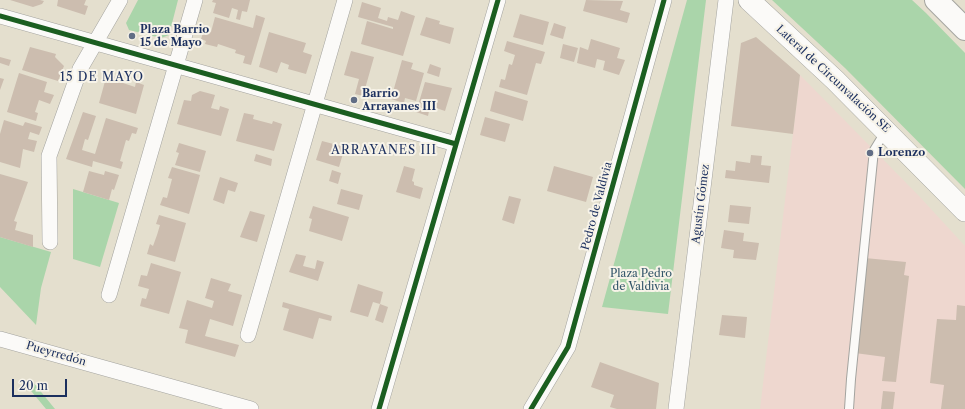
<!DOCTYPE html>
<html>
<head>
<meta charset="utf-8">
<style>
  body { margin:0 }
  #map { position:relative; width:965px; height:409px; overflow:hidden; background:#e4dfce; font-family:"Libre Caslon Text",serif }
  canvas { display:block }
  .scale { position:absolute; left:12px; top:379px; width:55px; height:18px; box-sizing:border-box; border:2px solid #1b2f5e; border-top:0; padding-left:5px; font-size:12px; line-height:14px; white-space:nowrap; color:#1b2f5e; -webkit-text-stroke:3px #f7f3e8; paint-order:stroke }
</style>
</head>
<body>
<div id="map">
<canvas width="965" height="409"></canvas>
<div class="scale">20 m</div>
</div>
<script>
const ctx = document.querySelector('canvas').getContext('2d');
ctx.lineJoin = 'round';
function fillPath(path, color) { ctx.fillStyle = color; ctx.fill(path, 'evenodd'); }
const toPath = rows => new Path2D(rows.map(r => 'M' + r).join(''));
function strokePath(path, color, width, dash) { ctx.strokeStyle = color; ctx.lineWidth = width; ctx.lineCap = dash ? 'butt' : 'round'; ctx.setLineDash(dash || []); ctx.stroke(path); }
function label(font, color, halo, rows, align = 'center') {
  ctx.font = font + ' "Libre Caslon Text",serif'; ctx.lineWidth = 4; ctx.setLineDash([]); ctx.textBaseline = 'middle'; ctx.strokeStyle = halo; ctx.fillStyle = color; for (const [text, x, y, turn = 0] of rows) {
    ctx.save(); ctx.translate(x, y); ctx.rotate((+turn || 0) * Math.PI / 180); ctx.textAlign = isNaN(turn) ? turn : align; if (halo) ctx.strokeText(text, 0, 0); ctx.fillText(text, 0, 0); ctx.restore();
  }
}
const built = toPath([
  [800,75,919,196,965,246,965,409,760,409]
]);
const green = toPath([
  [138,0,178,0,169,35,161,38,129,30,126,23],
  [687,0,706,0,668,314,602,307],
  [772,0,912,0,926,13,965,53,965,189,845,68],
  [73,189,119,203,100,267,73,259],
  [0,237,51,252,41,288,36,325,0,287],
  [33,382,55,409,46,409,27,386]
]);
const building = toPath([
  [10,0,40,0,44,1,42,4,33,7],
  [58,0,86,0,84,5,88,6,85,15,57,6],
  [213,0,250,0,247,12,242,11,240,20,236,19,238,10,232,8,229,18,213,13,216,3,212,2],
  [586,0,623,1,620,10,630,13,627,23,583,11],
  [362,2,381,8,378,18,387,21,388,17,398,20,401,11,415,16,403,56,361,44,367,21,393,29,393,27,358,17],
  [520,14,549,22,543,45,513,37],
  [256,15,265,18,251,65,243,63,245,56,235,53,236,50,218,44,217,47,205,44,206,41,201,39,204,30,211,32,215,17,253,28],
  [426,17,440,21,439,24,454,28,450,44,420,35],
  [554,23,566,27,563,39,550,35],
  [269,32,306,43,303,52,312,55,306,74,288,69,289,65,281,62,277,73,259,67],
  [756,37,800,75,793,134,731,126,741,43],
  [591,39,620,48,617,58,625,60,619,75,603,70,605,61,597,59,595,68,577,63,580,47,588,50],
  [507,41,545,52,541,64,536,63,527,95,499,87,501,79,505,80,509,64,512,65,515,55,504,51],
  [563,44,578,48,574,62,560,58],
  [30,47,56,54,55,57,64,66,58,81,22,70],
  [351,51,374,57,363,96,355,94,359,79,344,75],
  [0,57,11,60,9,66,0,63],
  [402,60,413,63,411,69,424,73,416,101,405,98,404,103,391,99],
  [430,64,441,68,439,77,427,73],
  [19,73,47,82,44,92,54,95,50,104,39,100,35,112,38,113,36,121,7,112],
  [107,74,116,77,115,81,123,83,135,87,136,82,144,85,136,114,99,103],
  [0,78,4,79,0,90],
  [425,82,452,88,445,111,430,106,428,116,416,112],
  [200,91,215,95,211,108,219,110,220,106,229,109,221,136,177,124,184,100,191,101,192,95],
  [495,91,528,101,523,121,490,111],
  [83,112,96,116,88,140,85,139,82,150,95,154,106,118,138,128,136,134,132,133,129,141,126,140,120,161,123,162,121,169,93,161,92,167,66,159],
  [244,113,254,115,253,119,272,124,273,121,282,124,274,151,236,141],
  [485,117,510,124,505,142,480,135],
  [4,120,23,126,25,122,42,127,39,135,30,132,28,139,37,141,34,152,23,149,20,168,0,162,0,134],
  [322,141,345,147,339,167,316,160],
  [179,143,206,151,200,172,175,165,179,153,176,152],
  [256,154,272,159,271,166,254,161],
  [751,155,762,156,761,165,771,166,769,183,725,178,726,170,735,171,736,161,750,163],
  [404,166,415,169,412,181,414,182,414,185,423,188,420,199,396,192],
  [554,166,593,177,586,202,547,191],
  [172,167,200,175,189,214,160,205,163,197,167,198,172,179,168,178],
  [332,170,341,173,338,184,329,181],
  [89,171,104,175,105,171,119,175,114,190,112,189,109,200,83,192],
  [0,174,28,182,14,221,17,222,15,230,33,235,33,247,0,237],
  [220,177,238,183,235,192,228,190,224,204,213,200],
  [341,189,363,195,359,210,337,204],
  [509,196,521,199,514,224,502,220],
  [730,205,751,207,749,224,728,222],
  [313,206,349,217,342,241,309,231,312,219,309,218],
  [250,211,265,215,257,242,240,237],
  [159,215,186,223,175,262,147,254,150,244,153,246,157,235,160,225,156,224],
  [724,230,744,233,743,241,759,243,756,260,733,258,734,250,721,248],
  [296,254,306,256,303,266,315,269,317,260,324,262,318,281,289,272],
  [865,258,906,262,904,275,909,276,896,382,882,381,885,357,855,353],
  [151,263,181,272,169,314,140,306,142,298,146,299,149,289,138,286,141,275,147,276],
  [211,278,231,284,228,291,242,295,233,326,210,319,205,336,239,345,235,357,185,343,188,330,179,328,187,300,212,308,214,301,205,298],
  [358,284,383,292,380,304,373,302,368,317,350,312],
  [283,302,332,316,331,321,319,318,313,339,283,330,289,309,282,307],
  [380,304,388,307,383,323,375,320],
  [957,305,965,306,965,409,941,409,944,385,930,383,937,319,956,320],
  [722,315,747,317,745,338,719,335],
  [600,362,659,383,656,409,617,409,610,407,614,395,591,387],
  [883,391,895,392,893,409,881,409]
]);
const lane = toPath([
  [849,409,851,379,874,150,885,132]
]);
const street = toPath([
  [0,16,456,144],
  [50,242,49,156,80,69,120,0],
  [109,295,195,0],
  [248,335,345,0],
  [0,339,251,409],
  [379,409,498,0],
  [531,409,568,347,664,0],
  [676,409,726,0]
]);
const secondary = toPath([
  [749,0,835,80,965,211]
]);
const highway = toPath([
  [936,0,965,29]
]);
const cycleway = toPath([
  [0,16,456,144],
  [379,409,498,0],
  [531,409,568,347,664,0]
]);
const markers = [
  [132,36,4,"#616d85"],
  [354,100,4,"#616d85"],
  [870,153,4,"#616d85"]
];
const poiNames = [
  ["Plaza Barrio",140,30],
  ["15 de Mayo",140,43],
  ["Barrio",362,94],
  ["Arrayanes III",362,107],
  ["Lorenzo",878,153]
];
const streetNames = [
  ["Lateral de Circunvalación SE",833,79,43],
  ["Agustín Gómez",701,204,-83],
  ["Pedro de Valdivia",597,206,-75],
  ["Pueyrredón",56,354,16]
];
const parkNames = [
  ["Plaza Pedro",641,274],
  ["de Valdivia",641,287]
];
const neighbourhoodNames = [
  ["15 DE MAYO",102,78],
  ["ARRAYANES III",384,151]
];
fillPath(built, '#eed7cf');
fillPath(green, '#aad5aa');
fillPath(building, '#ccbdaf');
strokePath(lane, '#a3a39f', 10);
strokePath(street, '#a3a39f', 16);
strokePath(secondary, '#a3a39f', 22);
strokePath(highway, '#a3a39f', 24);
strokePath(lane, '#fbfaf8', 8);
strokePath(street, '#fbfaf8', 15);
strokePath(secondary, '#fbfaf8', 21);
strokePath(highway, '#fbfaf8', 22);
strokePath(cycleway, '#1b5e20', 5);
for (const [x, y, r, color] of markers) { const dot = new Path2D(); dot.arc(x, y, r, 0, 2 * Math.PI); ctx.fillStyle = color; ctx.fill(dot); strokePath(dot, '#f7f3e8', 1.5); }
label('bold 11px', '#1b2f5e', '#f7f3e8', poiNames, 'left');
label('11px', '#1b2f5e', '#f7f3e8', streetNames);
label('11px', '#33566a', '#f7f3e8', parkNames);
ctx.letterSpacing = '1px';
label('12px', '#1b2f5e', '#f7f3e8', neighbourhoodNames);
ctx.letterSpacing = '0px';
</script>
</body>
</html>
